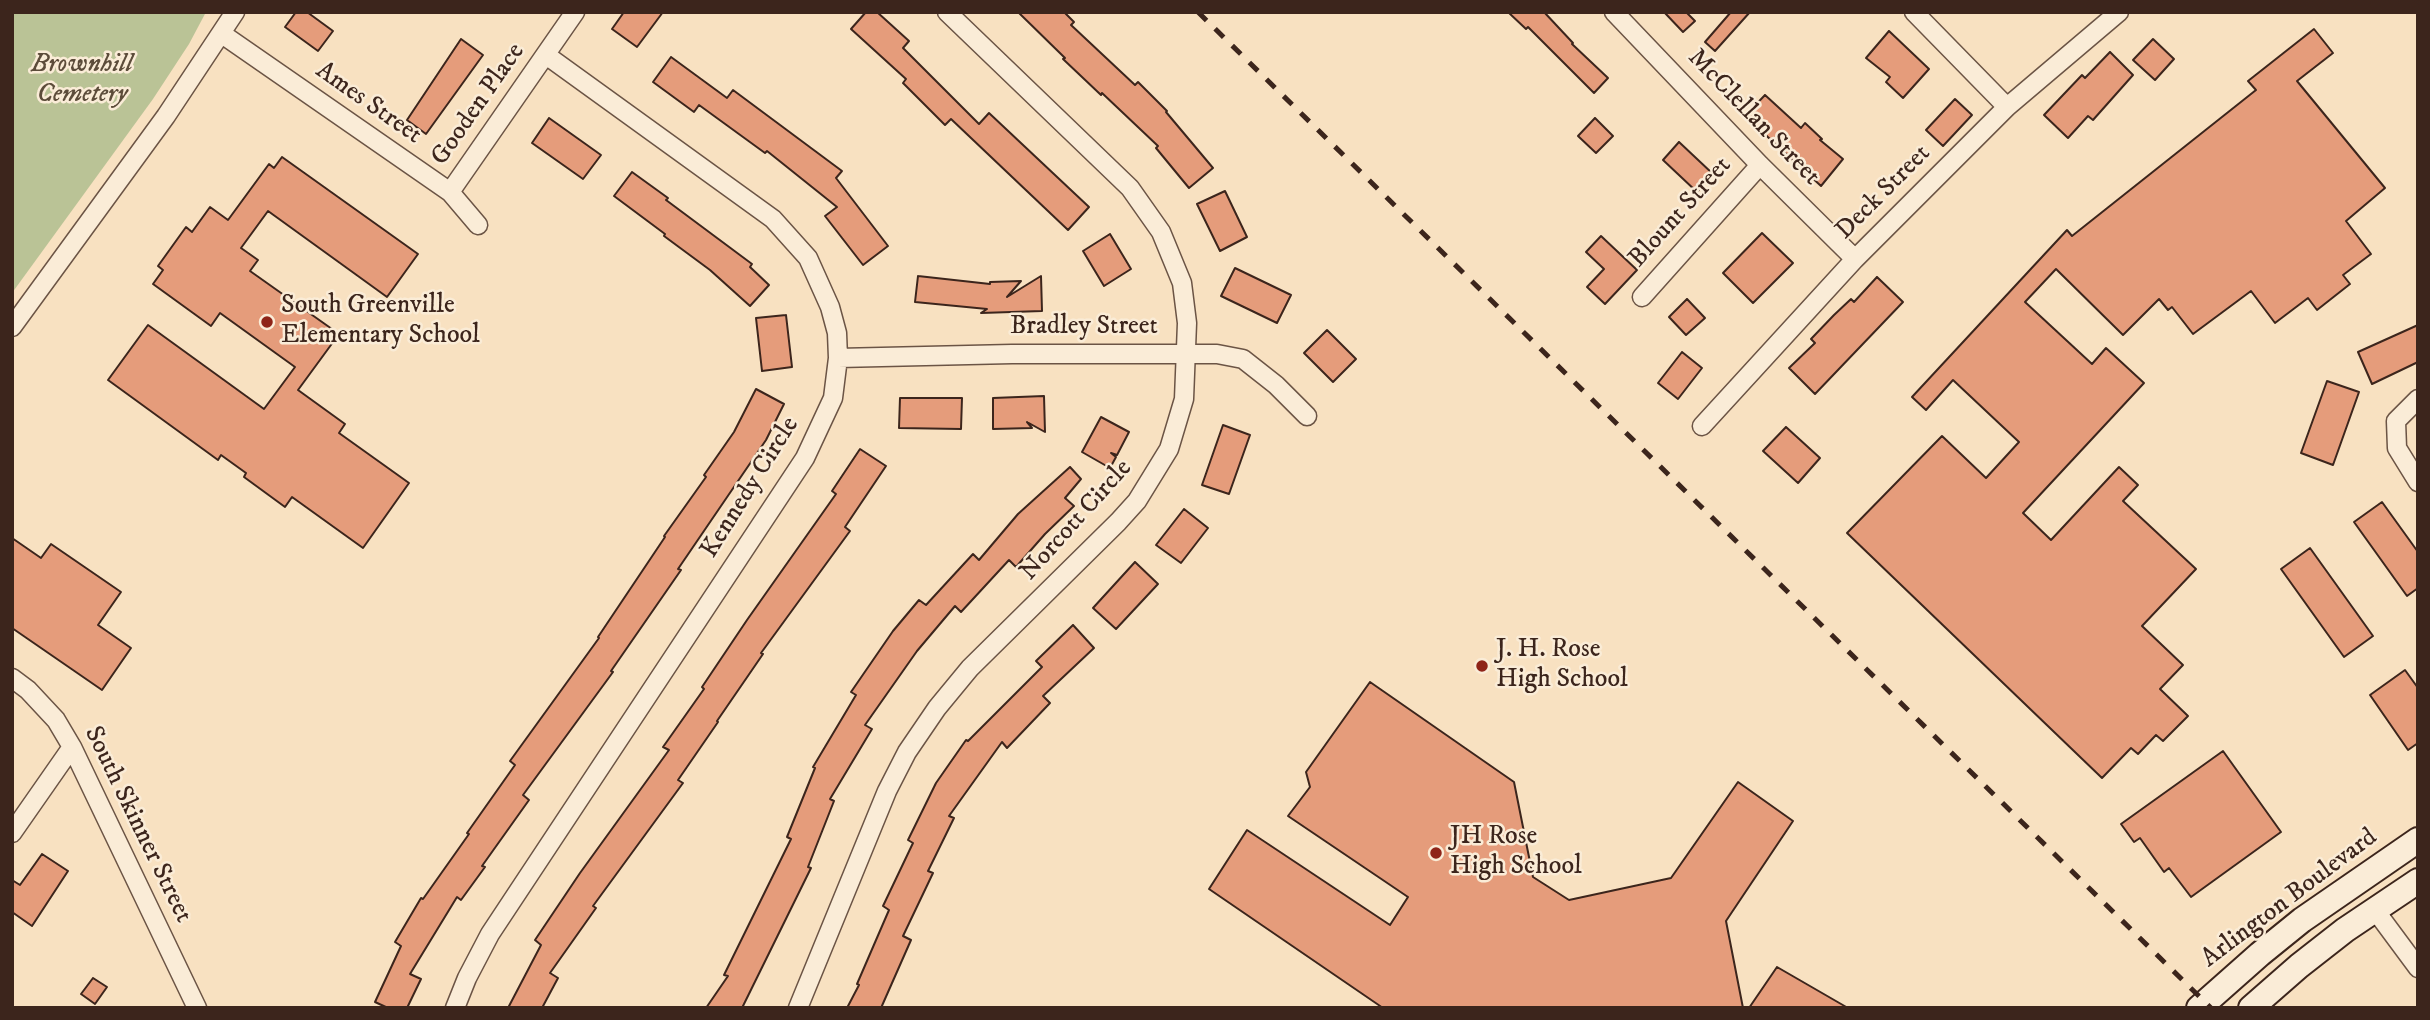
<!DOCTYPE html>
<html>
<head>
<meta charset="utf-8">
<style>
  body { margin:0 }
  #map { position:relative; width:2430px; height:1020px; overflow:hidden; background:#f8e1c1; font-family:"IM FELL DW Pica",serif }
  canvas { display:block }
  .frame { position:absolute; inset:0; border:14px solid #3c251c; pointer-events:none }
</style>
</head>
<body>
<div id="map">
<canvas width="2430" height="1020"></canvas>
<div class="frame"></div>
</div>
<script>
const ctx = document.querySelector('canvas').getContext('2d');
ctx.lineJoin = 'round';
function fillPath(path, color) { ctx.fillStyle = color; ctx.fill(path, 'evenodd'); }
const toPath = rows => new Path2D(rows.map(r => 'M' + r).join(''));
function strokePath(path, color, width, dash) { ctx.strokeStyle = color; ctx.lineWidth = width; ctx.lineCap = dash ? 'butt' : 'round'; ctx.setLineDash(dash || []); ctx.stroke(path); }
function label(font, color, halo, rows, align = 'center') {
  ctx.font = font + ' "IM FELL DW Pica",serif'; ctx.lineWidth = 5; ctx.setLineDash([]); ctx.textBaseline = 'middle'; ctx.strokeStyle = halo; ctx.fillStyle = color; for (const [text, x, y, turn = 0] of rows) {
    ctx.save(); ctx.translate(x, y); ctx.rotate((+turn || 0) * Math.PI / 180); ctx.textAlign = isNaN(turn) ? turn : align; if (halo) ctx.strokeText(text, 0, 0); ctx.fillText(text, 0, 0); ctx.restore();
  }
}
const green = toPath([
  [12,12,206,12,189,44,153,99,12,293]
]);
const building = toPath([
  [296,12,307,12,333,31,318,51,285,27,296,12],
  [624,12,663,12,637,47,612,29,624,12],
  [866,12,877,12,909,41,903,48,979,124,989,113,1089,207,1068,230,951,119,945,125,903,83,906,79,851,29,866,12],
  [1018,12,1064,12,1074,22,1071,25,1135,85,1138,82,1167,111,1166,112,1213,168,1189,188,1156,148,1158,146,1102,93,1101,95,1063,59,1065,58,1018,12],
  [1508,12,1544,12,1573,43,1572,44,1608,78,1594,93,1528,27,1526,29,1508,12],
  [1664,12,1686,12,1695,21,1683,32,1664,12],
  [1731,12,1750,12,1715,51,1705,42,1731,12],
  [2314,29,2333,53,2297,81,2385,188,2346,221,2371,254,2343,275,2350,284,2317,310,2308,298,2275,323,2251,291,2193,334,2172,307,2168,310,2159,299,2123,335,2056,269,2025,302,2092,364,2106,348,2144,383,2023,513,2051,540,2119,467,2138,485,2123,501,2196,569,2142,626,2183,665,2160,689,2188,716,2163,741,2156,735,2138,754,2131,748,2102,778,1847,533,1942,436,1986,478,2019,442,1953,380,1926,410,1912,397,2067,230,2072,236,2256,90,2248,81,2314,29],
  [1889,31,1929,69,1903,98,1886,82,1890,77,1866,58,1889,31],
  [461,39,483,55,426,134,407,120,461,39],
  [2153,39,2174,59,2155,80,2133,60,2153,39],
  [2110,52,2133,75,2093,120,2088,116,2068,138,2044,115,2082,75,2085,78,2110,52],
  [671,57,727,98,733,90,842,171,836,178,888,246,863,265,825,216,837,207,767,151,765,153,699,105,694,112,653,82,671,57],
  [1765,95,1801,128,1805,123,1822,139,1820,140,1843,159,1821,186,1745,116,1765,95],
  [1955,99,1972,115,1943,146,1926,130,1955,99],
  [549,118,601,155,583,179,532,143,549,118],
  [1595,118,1613,136,1596,153,1578,136,1595,118],
  [1679,142,1713,174,1697,192,1663,160,1679,142],
  [282,157,418,254,387,297,268,211,241,248,258,260,250,271,339,334,298,390,345,424,339,433,409,483,363,548,292,497,285,507,244,477,246,473,221,455,218,460,108,380,148,325,264,409,295,367,220,313,211,326,153,284,163,270,158,266,186,227,192,232,210,207,228,220,269,164,274,168,282,157],
  [632,172,668,198,666,200,752,264,750,267,769,285,750,306,710,270,664,236,665,234,614,196,632,172],
  [1225,191,1247,237,1220,251,1197,204,1225,191],
  [1762,233,1793,263,1753,303,1723,273,1762,233],
  [1110,234,1131,269,1104,286,1083,251,1110,234],
  [1601,236,1637,270,1605,304,1587,287,1604,269,1586,252,1601,236],
  [1235,268,1291,295,1277,323,1221,296,1235,268],
  [918,276,990,284,990,282,1021,281,1007,297,1041,276,1042,311,981,313,987,309,915,302,918,276],
  [1877,277,1903,302,1815,394,1789,368,1815,343,1811,339,1834,315,1851,299,1854,302,1877,277],
  [1687,299,1705,318,1686,335,1669,317,1687,299],
  [786,315,792,367,762,371,756,318,786,315],
  [2418,325,2418,362,2372,384,2358,352,2418,325],
  [1327,330,1356,359,1333,382,1304,353,1327,330],
  [1682,352,1702,368,1678,399,1658,383,1682,352],
  [2327,381,2359,392,2333,465,2301,453,2327,381],
  [756,389,784,404,766,440,678,569,681,570,611,671,613,672,523,795,529,800,482,866,485,867,461,900,457,897,410,974,421,979,407,1008,388,1008,375,1002,401,946,395,942,421,898,423,899,469,834,467,833,515,765,510,761,599,638,598,637,665,537,664,536,706,477,704,475,734,432,756,389],
  [1044,396,1045,432,1027,422,1032,428,993,429,993,398,1044,396],
  [900,398,962,398,961,429,899,428,900,398],
  [1101,417,1129,432,1117,455,1111,453,1116,457,1110,468,1082,452,1101,417],
  [1223,425,1250,435,1229,494,1202,485,1223,425],
  [1786,427,1820,458,1798,483,1763,451,1786,427],
  [860,449,886,466,845,527,850,531,761,653,763,654,717,721,718,722,678,780,683,783,593,906,596,908,550,973,558,978,542,1008,508,1008,541,945,535,940,580,873,669,750,663,747,704,689,702,687,747,620,836,494,832,491,860,449],
  [1070,467,1081,479,1065,498,1074,506,1045,534,1016,567,1009,560,961,612,955,606,917,651,865,725,872,729,830,799,834,801,808,867,811,868,742,1008,706,1008,728,976,724,975,791,839,787,837,815,768,813,767,856,695,851,692,893,631,919,600,926,605,973,554,979,560,1018,514,1070,467],
  [2382,502,2418,552,2418,588,2407,596,2354,522,2382,502],
  [1184,509,1208,528,1181,563,1156,545,1184,509],
  [12,538,41,558,51,544,121,592,98,625,131,648,102,690,12,628,12,538],
  [2310,548,2373,636,2344,657,2281,569,2310,548],
  [1135,562,1158,584,1116,629,1093,608,1135,562],
  [1073,625,1094,648,1043,696,1050,703,1007,748,1002,742,949,816,954,818,928,871,933,873,903,936,911,940,881,1008,847,1008,859,985,857,984,889,910,883,906,913,843,908,840,936,783,966,740,968,741,1042,667,1036,661,1073,625],
  [2405,670,2418,688,2418,743,2408,750,2370,695,2405,670],
  [1370,682,1514,782,1533,877,1569,900,1671,878,1738,782,1793,821,1726,921,1743,1008,1383,1008,1209,889,1247,830,1390,925,1408,897,1288,816,1310,787,1306,772,1370,682],
  [2223,751,2281,832,2191,897,2169,868,2164,872,2140,838,2134,842,2121,824,2223,751],
  [42,854,68,871,32,926,12,912,12,880,20,885,42,854],
  [1777,967,1848,1008,1749,1008,1777,967],
  [93,978,107,987,95,1004,81,994,93,978]
]);
const street = toPath([
  [1614,12,1760,165,1855,259],
  [1914,12,2007,107],
  [222,34,450,192,478,225],
  [450,192,575,12],
  [1642,297,1760,165],
  [12,327,166,116,235,12],
  [838,358,1012,354,1217,354,1243,359,1276,385,1307,416],
  [2418,399,2396,421,2397,448,2418,482],
  [1702,426,1855,259,2007,107,2119,12],
  [12,678,28,690,56,720,72,747,197,1008],
  [12,833,72,747],
  [2375,910,2418,968],
  [455,1008,467,978,490,934,805,458,833,398,838,358,837,333,830,307,808,258,773,219,546,55],
  [798,1008,887,791,907,752,937,708,970,668,1118,522,1137,501,1169,449,1184,399,1187,323,1182,283,1161,232,1130,188,947,12]
]);
const secondary = toPath([
  [2199,1008,2260,954,2302,920,2418,840],
  [2251,1008,2299,966,2345,930,2418,881]
]);
const rail = toPath([
  [1198,12,2211,1008]
]);
const markers = [
  [267,322,7,"#8f2418"],
  [1482,666,7,"#8f2418"],
  [1436,853,7,"#8f2418"]
];
const parkNames = [
  ["Brownhill",82,66],
  ["Cemetery",82,96]
];
const streetNames = [
  ["Ames Street",368,104,35],
  ["Gooden Place",479,105,-55],
  ["McClellan Street",1753,118,46],
  ["Deck Street",1884,193,-45],
  ["Blount Street",1681,213,-48],
  ["Bradley Street",1084,328],
  ["Kennedy Circle",751,488,-58],
  ["Norcott Circle",1077,521,-48],
  ["South Skinner Street",137,825,64],
  ["Arlington Boulevard",2290,899,-37]
];
const poiNames = [
  ["South Greenville",281,307],
  ["Elementary School",281,337],
  ["J. H. Rose",1496,651],
  ["High School",1496,681],
  ["JH Rose",1450,838],
  ["High School",1450,868]
];
fillPath(green, '#bac396');
fillPath(building, '#e59c7b');
strokePath(building, '#3c251c', 2);
strokePath(street, '#6b5445', 21);
strokePath(secondary, '#3c251c', 28);
strokePath(street, '#faecd7', 18);
strokePath(secondary, '#faecd7', 24);
strokePath(rail, '#3c251c', 5, [12, 12]);
for (const [x, y, r, color] of markers) { const dot = new Path2D(); dot.arc(x, y, r, 0, 2 * Math.PI); ctx.fillStyle = color; ctx.fill(dot); strokePath(dot, '#faecd7', 2.5); }
label('italic 26px', '#5c4c3a', '#faecd7', parkNames);
label('26px', '#3c251c', '#faecd7', streetNames);
label('26px', '#3c251c', '#faecd7', poiNames, 'left');
</script>
</body>
</html>
